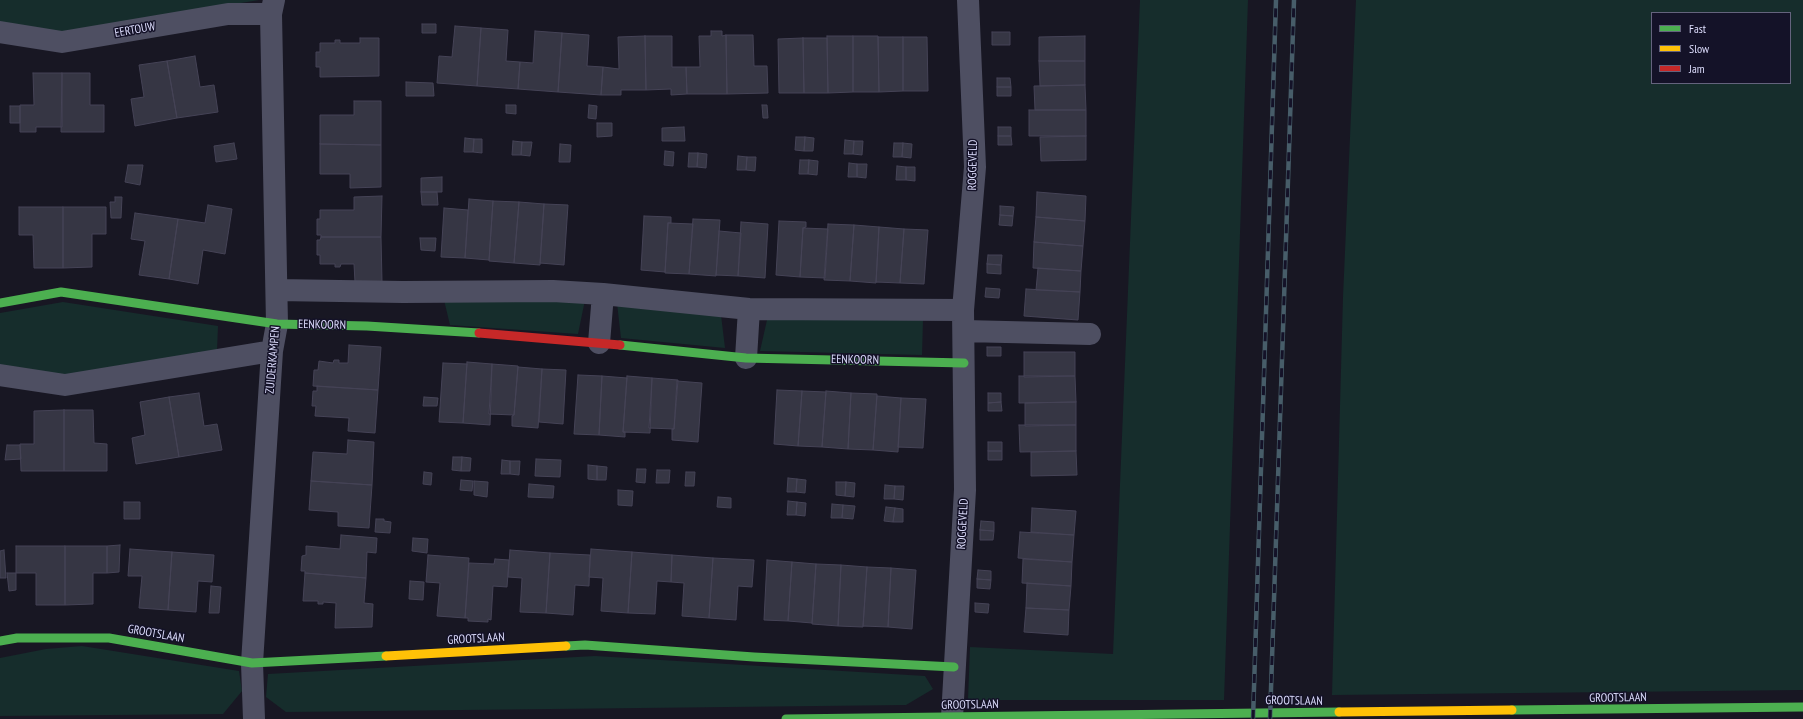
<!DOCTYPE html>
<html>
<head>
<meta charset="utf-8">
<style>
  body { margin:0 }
  #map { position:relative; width:1803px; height:719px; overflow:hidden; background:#181723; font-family:"PT Sans Narrow",sans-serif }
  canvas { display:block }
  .legend { position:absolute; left:1651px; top:12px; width:140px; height:72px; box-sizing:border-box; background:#141228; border:1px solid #64637d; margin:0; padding:5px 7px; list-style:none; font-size:12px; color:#dcdcfc }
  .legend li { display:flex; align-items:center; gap:8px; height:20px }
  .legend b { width:20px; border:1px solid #64637d }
</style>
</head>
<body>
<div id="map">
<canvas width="1803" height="719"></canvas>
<ul class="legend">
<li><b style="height:5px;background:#4caf50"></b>Fast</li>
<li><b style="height:5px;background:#ffc107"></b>Slow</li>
<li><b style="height:5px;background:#c62828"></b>Jam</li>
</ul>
</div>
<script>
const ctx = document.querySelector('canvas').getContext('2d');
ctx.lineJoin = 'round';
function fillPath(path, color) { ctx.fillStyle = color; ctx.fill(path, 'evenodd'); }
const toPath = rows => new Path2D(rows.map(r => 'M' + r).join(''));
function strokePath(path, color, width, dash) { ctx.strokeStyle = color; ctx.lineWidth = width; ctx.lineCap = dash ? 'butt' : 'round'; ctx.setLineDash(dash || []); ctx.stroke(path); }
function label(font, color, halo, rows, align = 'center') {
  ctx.font = font + ' "PT Sans Narrow",sans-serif'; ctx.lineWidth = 3; ctx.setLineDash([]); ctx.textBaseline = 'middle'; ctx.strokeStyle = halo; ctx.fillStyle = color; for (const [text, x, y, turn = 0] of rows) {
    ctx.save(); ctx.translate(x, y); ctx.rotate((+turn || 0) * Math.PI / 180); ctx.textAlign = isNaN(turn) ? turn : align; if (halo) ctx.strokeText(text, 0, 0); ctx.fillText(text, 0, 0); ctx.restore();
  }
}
const green = toPath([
  [0,0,259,0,61,33,0,23],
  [1140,0,1248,0,1224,700,968,700,970,647,1113,654],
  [1356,0,1803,0,1803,690,1332,695,1343,297],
  [1652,13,1790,13,1790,83,1652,83],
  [444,300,585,300,578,334,450,325],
  [63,302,218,326,217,351,63,376,0,365,0,313],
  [617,303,721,315,725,348,621,338],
  [767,320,923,320,922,355,760,351],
  [82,646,239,671,242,691,223,714,0,716,0,658,46,649],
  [595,656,925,676,933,689,906,705,286,712,266,697,268,674]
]);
const building = toPath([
  [422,24,436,24,436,33,422,33,422,24],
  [455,26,481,28,477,86,437,83,439,56,452,57,455,26],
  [481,28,508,30,506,61,520,62,518,89,477,86,481,28],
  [535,31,562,33,558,92,518,89,520,62,533,63,535,31],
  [711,31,722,31,722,36,726,35,727,94,687,94,686,67,700,67,699,36,711,36,711,31],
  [992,32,1010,32,1010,45,992,45,992,32],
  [562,33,589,35,587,66,603,67,601,95,558,92,562,33],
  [726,35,753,35,754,66,767,66,768,93,727,94,726,35],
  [645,36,672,36,672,67,686,67,687,94,671,95,671,89,646,90,645,36],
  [645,36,646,90,621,90,621,95,601,95,603,67,619,69,618,37,645,36],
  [827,36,853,36,853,92,828,93,827,36],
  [853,36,878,36,879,92,853,92,853,36],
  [1085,36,1085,61,1039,61,1039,37,1085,36],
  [878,37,903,37,903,91,879,92,878,37],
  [903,37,927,37,928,91,903,91,903,37],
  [360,38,379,38,379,76,320,77,320,67,316,67,316,52,320,52,320,43,335,43,335,40,340,40,340,43,360,43,360,38],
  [803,38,827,38,828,93,804,93,803,38],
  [803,38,804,93,779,93,778,39,803,38],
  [195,56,200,87,214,85,218,112,177,118,167,61,195,56],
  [167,61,177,118,135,126,131,99,144,97,139,65,167,61],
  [1039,61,1085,61,1085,85,1040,86,1039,61],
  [33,73,62,73,62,127,36,127,36,132,20,132,20,105,34,105,33,73],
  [62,73,90,73,90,105,104,105,104,132,61,132,62,73],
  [997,78,1010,78,1011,87,997,87,997,78],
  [406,82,433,83,434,96,406,96,406,82],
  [1085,85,1086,110,1035,110,1034,86,1085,85],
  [997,87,1011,87,1011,96,997,96,997,87],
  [354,101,381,101,381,145,320,144,320,115,354,115,354,101],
  [506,105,516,105,516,114,506,113,506,105],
  [589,105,597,106,596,119,588,118,589,105],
  [762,105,767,105,768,118,763,118,762,105],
  [10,106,20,106,20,123,10,123,10,106],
  [1029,110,1086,110,1086,136,1029,136,1029,110],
  [597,123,612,123,612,136,597,137,597,123],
  [684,127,685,141,662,141,662,128,684,127],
  [998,127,1011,127,1011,136,998,136,998,127],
  [998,136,1011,136,1012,145,998,145,998,136],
  [1086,136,1086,160,1041,161,1040,137,1086,136],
  [796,137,805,137,804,151,795,150,796,137],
  [805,137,814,138,813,151,804,151,805,137],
  [465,138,474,139,473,152,464,152,465,138],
  [474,139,482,139,482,153,473,152,474,139],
  [845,140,854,141,853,154,844,154,845,140],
  [513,141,522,142,521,155,512,155,513,141],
  [854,141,863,141,862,155,853,154,854,141],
  [522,142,532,142,530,156,521,155,522,142],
  [234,143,237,159,216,162,214,146,234,143],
  [894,143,903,143,902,157,893,157,894,143],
  [903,143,912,144,911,158,902,157,903,143],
  [320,144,381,145,381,187,350,188,350,174,320,174,320,144],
  [560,144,571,145,570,162,559,162,560,144],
  [665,151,674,152,673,166,664,165,665,151],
  [689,153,698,153,697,167,688,167,689,153],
  [698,153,707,154,706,168,697,167,698,153],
  [738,156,747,157,746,170,737,170,738,156],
  [747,157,756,157,755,171,746,170,747,157],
  [800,160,809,160,808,174,799,174,800,160],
  [809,160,818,161,817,175,808,174,809,160],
  [849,163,857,164,857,177,848,177,849,163],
  [857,164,867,164,866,178,857,177,857,164],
  [128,165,143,165,140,185,125,182,128,165],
  [897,166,906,167,906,180,896,180,897,166],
  [906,167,915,167,915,181,906,180,906,167],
  [442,177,442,192,421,192,421,178,442,177],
  [421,192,437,192,438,205,422,205,421,192],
  [1037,192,1086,196,1085,221,1036,217,1037,192],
  [382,196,381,237,321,237,321,235,317,235,317,219,320,219,320,210,354,210,354,197,382,196],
  [115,197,122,197,121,218,111,218,110,202,115,202,115,197],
  [469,199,493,201,489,260,465,258,469,199],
  [493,201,519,202,514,263,489,261,493,201],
  [519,202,544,204,540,265,514,263,519,202],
  [544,204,568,205,564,265,540,263,544,204],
  [208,205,232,209,225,254,203,250,198,284,169,279,178,219,205,223,208,205],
  [1000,206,1014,207,1013,216,1000,215,1000,206],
  [19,207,63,207,63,268,34,268,33,235,19,235,19,207],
  [63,207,106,207,106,234,92,234,92,267,63,268,63,207],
  [444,208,468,210,465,258,441,257,444,208],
  [135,213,178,219,169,279,139,275,145,241,131,239,135,213],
  [1000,215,1013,216,1012,226,999,225,1000,215],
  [644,216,671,217,671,223,668,223,665,272,641,270,644,216],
  [1036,217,1085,221,1083,246,1034,242,1036,217],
  [693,219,720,220,716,276,689,274,693,219],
  [779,221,806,222,806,227,803,228,800,277,776,275,779,221],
  [741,222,768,224,765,278,738,276,741,222],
  [668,223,693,224,689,274,665,273,668,223],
  [828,224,854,225,850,281,824,280,828,224],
  [854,225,879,227,876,283,850,281,854,225],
  [879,227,904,229,900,283,876,282,879,227],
  [803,228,828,229,825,278,800,277,803,228],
  [904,229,928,230,924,284,900,283,904,229],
  [719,231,741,233,738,276,716,275,719,231],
  [321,237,381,237,382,282,355,282,354,264,341,264,340,267,335,267,335,264,320,264,320,255,317,255,317,240,320,240,321,237],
  [420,238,436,238,435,251,421,250,420,238],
  [1034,242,1083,246,1081,271,1033,268,1034,242],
  [988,255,1002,255,1001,265,987,264,988,255],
  [987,264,1001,265,1001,274,987,273,987,264],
  [1038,268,1081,271,1080,292,1036,290,1038,268],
  [986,288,1000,289,999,298,985,297,986,288],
  [1026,289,1080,292,1078,320,1024,316,1026,289],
  [349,345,381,347,378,390,313,386,314,370,318,370,319,361,333,363,334,360,339,360,339,363,348,363,349,345],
  [987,347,1001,347,1001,356,987,356,987,347],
  [1024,352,1075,352,1075,376,1024,377,1024,352],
  [467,362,492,364,490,425,463,423,467,362],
  [443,363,467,364,463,423,439,422,443,363],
  [492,364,518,366,514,415,489,414,492,364],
  [518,367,542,369,538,428,512,426,512,416,514,415,518,367],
  [542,369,566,370,563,424,539,422,542,369],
  [578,375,602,376,599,435,574,434,578,375],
  [602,376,627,378,623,432,625,432,625,437,599,435,602,376],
  [627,376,652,378,650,433,623,432,627,376],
  [1019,376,1075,376,1076,402,1019,403,1019,376],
  [652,378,678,380,674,429,649,428,652,378],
  [677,381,702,383,698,442,672,440,672,429,674,429,677,381],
  [317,386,378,390,375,433,348,431,349,418,315,416,316,406,312,406,313,391,317,391,317,386],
  [777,390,802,391,798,446,774,444,777,390],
  [802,391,826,392,822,447,798,446,802,391],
  [826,391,851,393,848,449,822,447,826,391],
  [199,393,204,426,217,424,222,450,179,457,169,397,199,393],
  [851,393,877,394,873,450,848,449,851,393],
  [988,393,1001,393,1001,402,988,403,988,393],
  [877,396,901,398,898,452,873,450,877,396],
  [169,397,179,457,136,464,132,438,145,435,140,402,169,397],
  [424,397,438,398,437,406,423,406,424,397],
  [901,398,926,399,923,448,898,447,901,398],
  [1001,402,1002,411,988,411,988,403,1001,402],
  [1076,402,1076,425,1025,426,1025,403,1076,402],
  [64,410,64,471,21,471,20,444,34,444,34,411,64,410],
  [64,410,93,410,94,443,107,444,107,471,64,471,64,410],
  [1019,425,1076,425,1076,451,1020,452,1019,425],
  [348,440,374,442,372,485,311,481,313,452,347,454,348,440],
  [988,442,1002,442,1002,451,988,451,988,442],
  [7,445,20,445,21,459,5,460,7,445],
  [988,451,1002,451,1002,460,988,460,988,451],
  [1076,451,1077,475,1031,476,1031,452,1076,451],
  [453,457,462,457,461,471,452,470,453,457],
  [462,457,471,458,470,471,461,471,462,457],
  [536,459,561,460,560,477,535,476,536,459],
  [502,460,510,461,510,474,501,474,502,460],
  [510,461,520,461,519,475,510,474,510,461],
  [588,465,597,466,597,480,588,479,588,465],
  [597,466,607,467,606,480,597,480,597,466],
  [637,469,646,469,645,483,636,482,637,469],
  [657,470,670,470,669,483,656,483,657,470],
  [424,472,432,473,431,485,423,484,424,472],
  [686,472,695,472,694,486,685,486,686,472],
  [788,478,797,479,796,492,787,492,788,478],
  [797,479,806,480,805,493,796,492,797,479],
  [461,480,473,481,472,491,460,490,461,480],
  [311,481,372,485,369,528,338,526,338,512,309,510,311,481],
  [474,481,488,482,487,497,474,495,474,481],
  [836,482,846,482,845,496,836,495,836,482],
  [846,482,855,483,854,497,845,496,846,482],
  [529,484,554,486,553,498,528,497,529,484],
  [885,485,895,486,894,499,884,499,885,485],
  [895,486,904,486,903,500,894,499,895,486],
  [618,490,633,491,632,506,618,505,618,490],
  [718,497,731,498,731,508,717,507,718,497],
  [788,501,797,502,796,515,787,515,788,501],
  [124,502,140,502,140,519,124,519,124,502],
  [797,502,806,503,805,516,796,515,797,502],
  [832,504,843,505,842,518,831,518,832,504],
  [843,505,855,506,853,519,842,518,843,505],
  [886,507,895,508,893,522,884,521,886,507],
  [895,508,903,509,903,522,893,522,895,508],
  [1032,508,1076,511,1074,535,1031,532,1032,508],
  [376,519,384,519,384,521,391,522,390,533,375,532,376,519],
  [981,521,994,522,994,531,980,530,981,521],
  [980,530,994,531,993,540,980,540,980,530],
  [1020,532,1074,535,1072,562,1018,558,1020,532],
  [341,535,377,538,376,553,367,552,366,578,305,573,305,571,301,571,302,556,306,555,306,546,340,549,341,535],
  [413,538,428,539,427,553,412,551,413,538],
  [120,545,119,572,107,573,107,546,120,545],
  [16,546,65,546,65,605,36,605,36,573,16,573,16,546],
  [65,546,107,546,107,573,93,573,93,604,65,605,65,546],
  [130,549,172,552,168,610,139,608,142,576,128,576,130,549],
  [591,549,632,552,628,613,601,611,603,578,589,577,591,549],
  [4,550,6,578,0,578,0,551,4,550],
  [510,550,550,553,546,613,520,612,522,578,508,577,510,550],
  [172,552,214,555,212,582,198,581,196,612,168,610,172,552],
  [632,552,672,555,671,582,657,581,655,614,628,613,632,552],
  [550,553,590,555,589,586,575,585,573,615,546,613,550,553],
  [428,555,469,558,465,618,437,616,440,583,426,582,428,555],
  [672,555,713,558,709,618,682,616,684,583,671,582,672,555],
  [713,558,754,560,752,587,738,586,736,620,709,618,713,558],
  [495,559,509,560,507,587,493,586,491,620,488,619,488,622,468,621,468,618,465,618,469,563,494,564,495,559],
  [1023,559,1072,562,1071,586,1022,583,1023,559],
  [767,560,792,562,788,621,764,620,767,560],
  [792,562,816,564,812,623,788,621,792,562],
  [816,564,841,565,838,626,812,624,816,564],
  [841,565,867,567,863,627,838,626,841,565],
  [867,567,891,568,888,627,863,626,867,567],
  [891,568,916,570,912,629,888,627,891,568],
  [978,570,991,571,991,580,977,579,978,570],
  [7,573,16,573,16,590,9,591,7,573],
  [305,573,366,578,364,603,373,604,372,627,335,628,336,603,323,602,323,604,318,604,318,601,303,601,305,573],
  [977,579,991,580,990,589,977,588,977,579],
  [410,581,424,582,423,600,409,599,410,581],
  [1027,583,1071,586,1069,610,1026,608,1027,583],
  [211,586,221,587,219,613,209,613,211,586],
  [975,603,989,604,988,613,975,612,975,603],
  [1026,608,1069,610,1068,635,1024,632,1026,608]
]);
const street = toPath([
  [0,32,62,42,228,14,271,14],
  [277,290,403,292,553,291,603,294,749,309,963,310],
  [964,331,1090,334],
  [599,343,603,294],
  [746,358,749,309],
  [0,375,65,385,272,351],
  [952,717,965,490,963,310,975,167,968,0],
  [254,719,252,663,272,351,277,324,271,14,274,0]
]);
const fast = toPath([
  [0,303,61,292,277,324,367,326,479,333],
  [620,345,746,358,964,363],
  [0,641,17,638,109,638,252,663,386,656],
  [566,646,585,645,754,657,954,667],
  [1512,710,1803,707],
  [786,719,1339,712]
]);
const slow = toPath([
  [386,656,566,646],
  [1339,712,1512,710]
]);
const jam = toPath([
  [479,333,620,345]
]);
const rail = toPath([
  [1253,719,1276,0],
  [1270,719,1294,0]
]);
const streetNames = [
  ["EERTOUW",135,30,-10],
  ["ROGGEVELD",973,165,-89],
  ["EENKOORN",322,325,1],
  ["ZUIDERKAMPEN",273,360,-85],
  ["EENKOORN",855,360,1],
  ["ROGGEVELD",963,524,-87],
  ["GROOTSLAAN",156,634,10],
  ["GROOTSLAAN",476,639,-3],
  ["GROOTSLAAN",1618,698,-1],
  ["GROOTSLAAN",1294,701,1],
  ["GROOTSLAAN",970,705,-1]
];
fillPath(green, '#162d2c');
fillPath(building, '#363644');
strokePath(building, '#454356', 1);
strokePath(street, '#4e4f62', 22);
strokePath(fast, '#4caf50', 9);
strokePath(slow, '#ffc107', 9);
strokePath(jam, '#c62828', 9);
strokePath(rail, '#475d69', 4.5);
strokePath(rail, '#141228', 3, [9]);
label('12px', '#dcdcfc', '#141228', streetNames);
</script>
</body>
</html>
